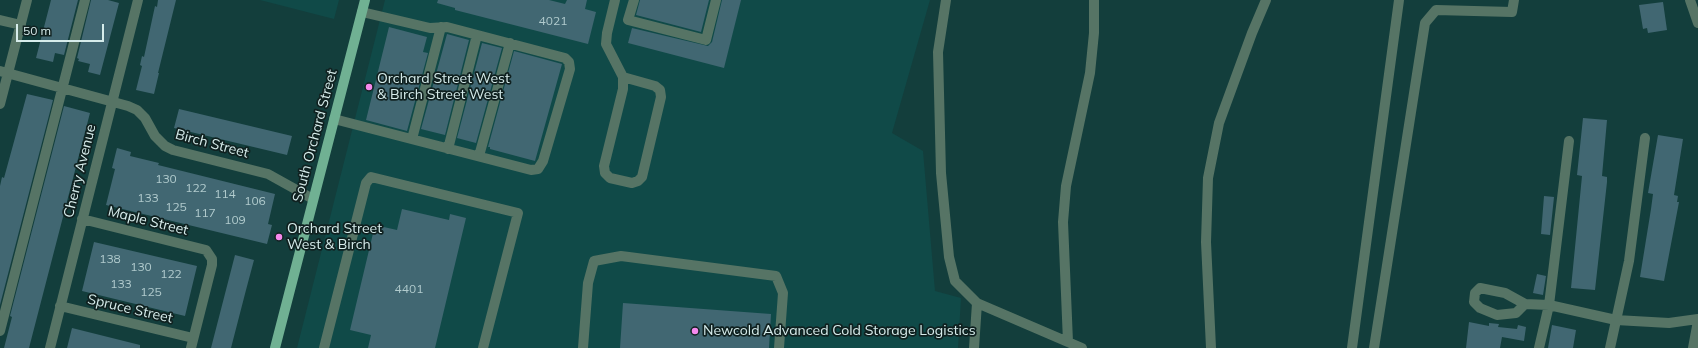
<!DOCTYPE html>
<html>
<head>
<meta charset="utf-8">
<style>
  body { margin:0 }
  #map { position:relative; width:1698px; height:348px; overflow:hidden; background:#133e3c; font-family:Mulish,sans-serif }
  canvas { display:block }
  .scale { position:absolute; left:16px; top:24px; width:88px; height:18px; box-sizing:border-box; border:2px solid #d6eceb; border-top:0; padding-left:5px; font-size:12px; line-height:14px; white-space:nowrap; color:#d6eceb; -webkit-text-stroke:3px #102120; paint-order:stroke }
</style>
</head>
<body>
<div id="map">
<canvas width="1698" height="348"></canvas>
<div class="scale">50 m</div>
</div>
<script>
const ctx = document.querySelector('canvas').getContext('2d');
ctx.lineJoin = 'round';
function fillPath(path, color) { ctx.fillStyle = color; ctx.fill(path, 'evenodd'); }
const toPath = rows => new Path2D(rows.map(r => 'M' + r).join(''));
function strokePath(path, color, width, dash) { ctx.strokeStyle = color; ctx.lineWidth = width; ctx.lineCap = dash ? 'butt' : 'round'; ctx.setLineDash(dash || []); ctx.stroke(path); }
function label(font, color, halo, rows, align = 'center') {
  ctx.font = font + ' Mulish,sans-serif'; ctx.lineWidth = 3.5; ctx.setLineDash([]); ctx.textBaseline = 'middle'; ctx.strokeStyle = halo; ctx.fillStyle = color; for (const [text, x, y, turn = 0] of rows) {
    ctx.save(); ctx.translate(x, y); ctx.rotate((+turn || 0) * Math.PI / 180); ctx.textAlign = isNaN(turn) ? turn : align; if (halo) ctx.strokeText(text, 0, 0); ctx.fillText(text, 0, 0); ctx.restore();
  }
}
const built = toPath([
  [260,0,339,0,334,19],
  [385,0,930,0,892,133,923,151,935,291,961,298,958,348,297,348]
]);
const building = toPath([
  [51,0,78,0,64,55,55,53,53,62,36,58],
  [91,0,108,0,119,3,100,75,88,72,90,64,78,61,79,59,77,58],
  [158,0,176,0,158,73,159,73,154,94,136,90,142,66,140,65,142,56,144,57,155,6,157,7],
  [438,0,549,0,565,4,567,0,587,0,585,9,596,12,588,44,455,10,455,8,437,3],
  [640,0,709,0,701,32,636,15],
  [722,0,741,0,724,68,628,43,632,28,708,46,712,42],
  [1663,2,1667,30,1648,33,1647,28,1643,29,1639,5],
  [389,27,427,37,423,52,428,53,407,131,366,120],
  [447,34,469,40,445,135,421,129],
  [482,43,502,48,476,143,457,138],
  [514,51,562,64,535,161,490,149,490,147,488,147],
  [27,94,53,100,0,305,0,186,2,177,4,178],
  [64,106,90,113,78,159,29,348,4,348,12,317,10,316],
  [179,109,292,136,287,155,174,128],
  [1583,118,1607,120,1602,176,1607,177,1607,182,1595,290,1571,288,1582,176,1577,175],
  [1658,135,1683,139,1674,195,1678,196,1677,202,1679,202,1664,281,1640,277,1651,209,1653,194,1648,193],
  [117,148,131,152,130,156,159,163,158,165,275,194,268,224,272,225,267,244,106,205,115,169,112,168],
  [1544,196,1554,197,1550,235,1541,234],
  [402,209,449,220,450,214,466,218,435,348,368,348,371,335,350,330,375,225,397,230],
  [94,242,197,266,185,316,82,291],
  [235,255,254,260,246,290,231,348,211,348],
  [1537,274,1546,276,1543,295,1533,293],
  [623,303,771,314,769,348,620,348],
  [1469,322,1489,326,1489,323,1499,324,1498,327,1517,329,1518,325,1526,327,1524,341,1502,337,1500,348,1466,348],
  [1552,325,1576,330,1573,348,1548,348],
  [72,328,140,345,140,348,67,348]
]);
const minor = toPath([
  [615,0,607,33,606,44,623,77,623,89,604,166,605,173,610,178,632,183,638,181,642,177,661,97,660,90,655,86,623,77],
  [634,0,628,20,706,40,716,0],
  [946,0,938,52,941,173,949,257,955,281,977,303,1082,348],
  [1690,0,1698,23],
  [0,20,21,25],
  [0,71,128,106,137,110,145,118,155,136,165,146,173,150,268,174,313,199],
  [0,104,27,0],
  [334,119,531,170,538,169,543,161,570,69,569,62,565,58,447,27,430,28,362,12],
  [412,139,441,27],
  [448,149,477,35],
  [479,156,510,43],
  [82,219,206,250,212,259,212,265,191,348],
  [1525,304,1516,313,1497,315,1480,308,1474,302,1475,293,1480,288,1505,293,1525,304,1549,305,1616,320,1669,323,1698,319],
  [60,306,193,338],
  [0,331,85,0],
  [1068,342,1063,222,1066,186,1090,73,1094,33,1094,0],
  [50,348,138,0],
  [324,348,366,183,371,177,518,213,483,348],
  [583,348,588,283,594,261,621,256,776,276,783,293,779,348],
  [974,348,977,303],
  [1211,348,1206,242,1208,178,1219,123,1252,33,1266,0],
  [1352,348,1399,0],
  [1374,348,1425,23,1436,10,1512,12,1514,0],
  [1539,348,1549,305,1569,141],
  [1610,348,1629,261,1645,138],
  [1693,348,1698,321]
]);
const major = toPath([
  [275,348,365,0]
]);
const markers = [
  [369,87,4,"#f689ed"],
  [279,237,4,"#f689ed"],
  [695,331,4,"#f689ed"]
];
const numberNames = [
  ["4021",553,21],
  ["130",166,179],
  ["122",196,188],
  ["114",225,194],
  ["133",148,198],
  ["106",255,201],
  ["125",176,207],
  ["117",205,213],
  ["109",235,220],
  ["138",110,259],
  ["130",141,267],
  ["122",171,274],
  ["133",121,284],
  ["4401",409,289],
  ["125",151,292]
];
const poiNames = [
  ["Orchard Street West",377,79],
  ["& Birch Street West",377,95],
  ["Orchard Street",287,229],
  ["West & Birch",287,245],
  ["Newcold Advanced Cold Storage Logistics",703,331]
];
const streetNames = [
  ["South Orchard Street",315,136,-75],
  ["Birch Street",212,144,15],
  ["Cherry Avenue",80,171,-76],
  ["Maple Street",148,221,14],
  ["Spruce Street",130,309,13]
];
fillPath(built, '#104a48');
fillPath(building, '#416772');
strokePath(minor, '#567465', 10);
strokePath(major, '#70b193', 10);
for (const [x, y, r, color] of markers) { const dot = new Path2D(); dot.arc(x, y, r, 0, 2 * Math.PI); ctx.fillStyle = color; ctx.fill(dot); strokePath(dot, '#102120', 1.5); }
label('12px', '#b1cbcd', null, numberNames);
label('14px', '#d6eceb', '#102120', poiNames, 'left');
label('14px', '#d6eceb', '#102120', streetNames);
</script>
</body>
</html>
